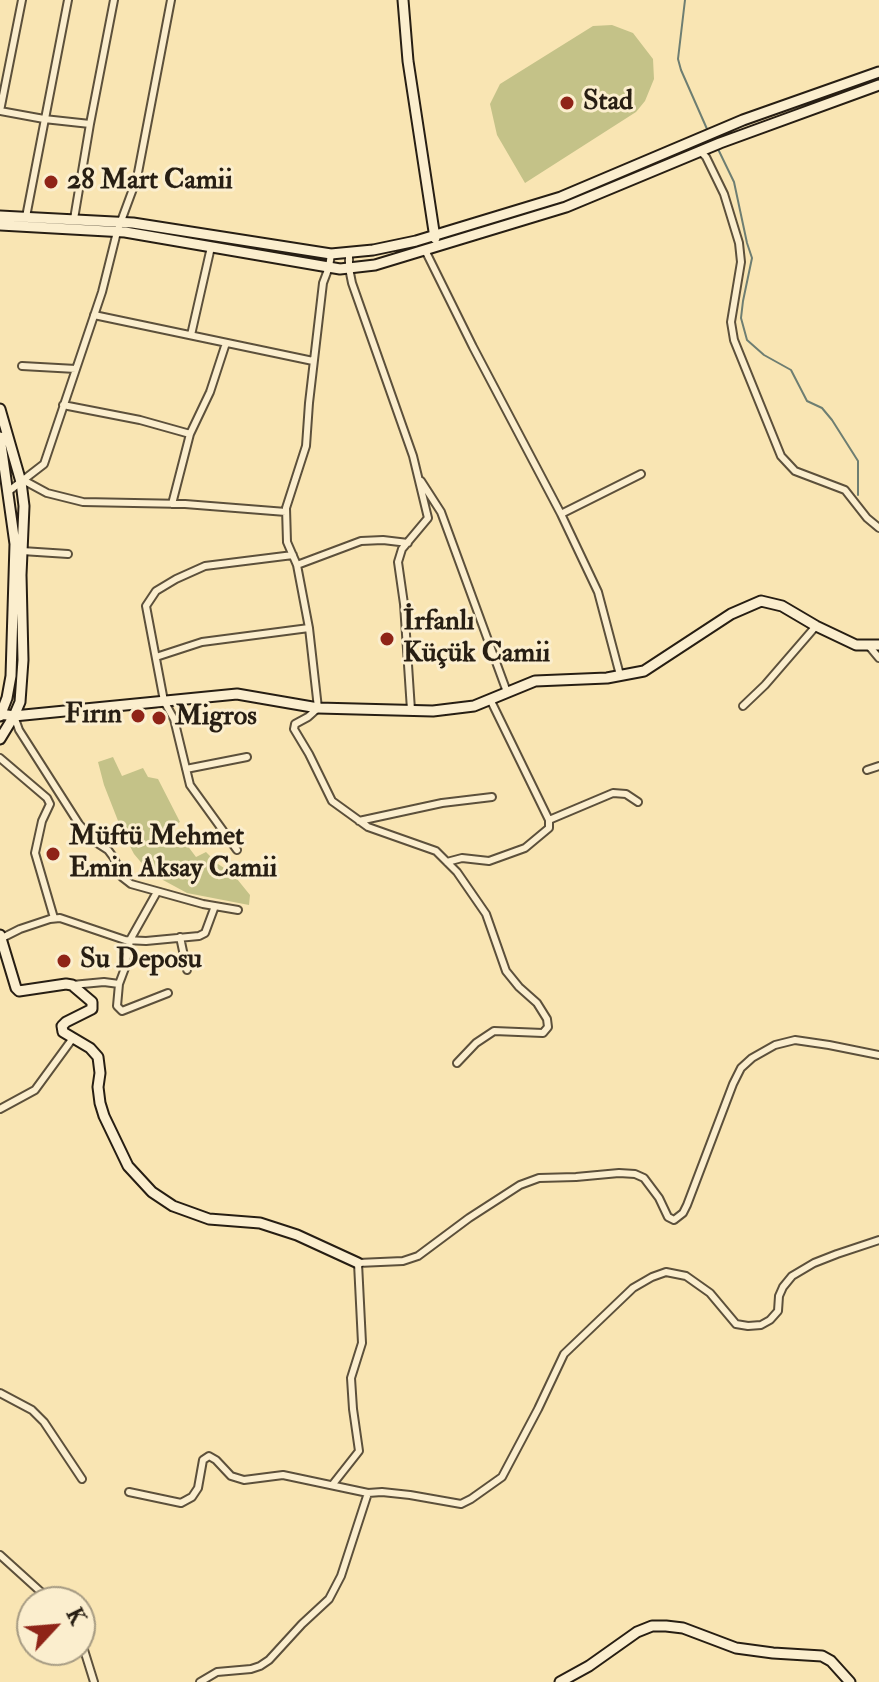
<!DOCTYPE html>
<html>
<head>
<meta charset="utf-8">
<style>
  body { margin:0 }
  #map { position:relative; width:879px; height:1682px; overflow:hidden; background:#f9e5b3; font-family:"IM FELL Double Pica",serif }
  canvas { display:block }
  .north { position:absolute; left:16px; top:1586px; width:80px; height:80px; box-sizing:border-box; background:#fbeece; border:2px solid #a69b83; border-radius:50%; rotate:64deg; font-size:22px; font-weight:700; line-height:32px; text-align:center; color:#271e13 }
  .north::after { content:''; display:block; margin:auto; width:28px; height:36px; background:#8f2418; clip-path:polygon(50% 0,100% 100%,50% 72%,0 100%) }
</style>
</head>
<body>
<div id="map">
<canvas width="879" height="1682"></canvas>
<div class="north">K</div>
</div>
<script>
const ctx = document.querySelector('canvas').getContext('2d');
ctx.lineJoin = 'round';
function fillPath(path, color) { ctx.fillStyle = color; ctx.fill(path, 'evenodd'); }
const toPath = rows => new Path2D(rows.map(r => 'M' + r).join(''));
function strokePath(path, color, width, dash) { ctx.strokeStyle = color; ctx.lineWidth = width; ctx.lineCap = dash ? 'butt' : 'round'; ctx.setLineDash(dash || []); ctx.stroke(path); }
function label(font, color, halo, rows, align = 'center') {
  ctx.font = font + ' "IM FELL Double Pica",serif'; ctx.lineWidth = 6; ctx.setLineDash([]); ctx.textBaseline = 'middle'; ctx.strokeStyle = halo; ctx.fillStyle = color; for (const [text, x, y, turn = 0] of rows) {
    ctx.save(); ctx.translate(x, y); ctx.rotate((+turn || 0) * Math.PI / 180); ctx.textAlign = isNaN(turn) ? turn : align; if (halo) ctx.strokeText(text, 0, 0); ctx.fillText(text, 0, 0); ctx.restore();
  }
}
const green = toPath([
  [612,25,633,33,653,59,654,79,645,101,636,112,525,183,497,135,490,104,500,84,593,26],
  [113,757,122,776,143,768,148,777,158,779,180,822,166,829,168,843,177,847,187,845,196,857,206,852,218,864,233,874,250,895,249,905,187,893,150,873,134,854,122,831,104,785,98,762]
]);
const stream = toPath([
  [685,0,678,59,681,70,707,129],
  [718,149,734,182,747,243,752,258,743,301,741,318,747,340,764,355,791,370,807,401,822,408,832,420,858,461,858,495]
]);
const street = toPath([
  [0,111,22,0],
  [0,111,44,119,90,124],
  [700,151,706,157,724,194,739,243,741,262,731,322,734,340,781,456,795,471,845,490,867,518,879,528],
  [26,217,68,0],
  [74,219,90,124,114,0],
  [425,250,473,347,561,514,598,592,620,675],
  [349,252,349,268,352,283,413,456,428,518,402,549,398,562,404,604,411,710],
  [331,254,329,267,323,283,309,403,306,446,286,508,287,542,297,565,309,628,318,708,308,717,295,724,294,729,309,754,332,801,368,827,436,851,457,872,486,914,506,971,519,987,537,1003,547,1019,548,1027,543,1033,494,1031,476,1043,457,1063],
  [94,315,313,361],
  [191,335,211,247],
  [22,366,76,369],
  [63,405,140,420,190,434],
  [23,480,47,493,83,502,185,504,286,512],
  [421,481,441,512,507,692],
  [9,491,44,464,102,292,117,232,137,178,171,0],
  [172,504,190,434,210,392,226,343],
  [561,514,641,474],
  [22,551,68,554],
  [297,565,361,541,383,540,408,543],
  [869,646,879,658],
  [156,657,202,642,309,628],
  [743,706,765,685,816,626],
  [14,716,19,730,79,824,94,841,108,850,114,858,122,877,131,884,203,904,238,910],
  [0,758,47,798,50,804,42,821,35,853,54,918],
  [186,769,247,757],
  [867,770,879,766],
  [549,820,613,793,626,794,638,802],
  [359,821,442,803,492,797],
  [237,850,190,785,174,719,164,701,146,606,156,591,176,579,205,566,293,555],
  [447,862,462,858,489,861,525,848,549,828,549,820,490,699],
  [180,937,187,970],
  [2,938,20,929,50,919,60,918,125,940,146,941,199,936,205,933,215,906],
  [119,984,117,1006,122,1011,168,993],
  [72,985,104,982,119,984,125,968,130,940,157,892],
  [0,1109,35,1090,73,1038],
  [0,1393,32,1410,44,1422,82,1479],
  [333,1484,359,1451,353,1409,351,1378,362,1343,358,1263,403,1261,418,1256,469,1218,520,1185,539,1178,576,1177,619,1173,635,1174,644,1178,659,1198,668,1217,674,1220,683,1213,687,1205,733,1084,741,1068,752,1058,775,1045,795,1040,829,1045,879,1055],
  [129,1492,181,1503,192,1497,198,1488,203,1460,209,1456,216,1460,231,1476,244,1480,283,1475,368,1493,382,1492,410,1495,461,1504,471,1499,502,1477,538,1409,564,1354,633,1288,652,1277,666,1272,686,1276,710,1293,736,1324,748,1326,761,1325,770,1320,778,1311,779,1296,783,1287,792,1276,814,1263,837,1254,879,1240],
  [0,1555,52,1602],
  [80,1637,94,1682],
  [200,1682,217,1672,251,1669,260,1666,269,1660,302,1624,329,1599,341,1576,368,1493]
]);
const secondary = toPath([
  [403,0,408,61,435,238],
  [0,216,133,223,331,254,373,250,416,241,561,197,743,120,879,72],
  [0,225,125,232,340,269,375,265,566,207,720,143,879,85],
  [0,409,21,482,24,506,21,575,23,660,20,702,14,716,0,739],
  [0,437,15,544,11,676,7,698,0,716],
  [0,714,14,716,237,694,318,708,433,711,474,706,535,681,607,678,644,671,731,614,761,601,782,606,816,626,856,645,879,645],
  [0,935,16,988,19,991,66,984,72,985,92,1002,92,1009,66,1022,62,1026,63,1032,90,1048,98,1057,100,1073,98,1087,100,1103,104,1116,128,1166,152,1192,173,1206,209,1219,260,1223,297,1235,358,1263],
  [560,1682,589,1666,637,1632,652,1626,666,1626,683,1628,736,1648,773,1653,822,1656,831,1661,850,1682]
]);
const markers = [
  [567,103,8,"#8f2418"],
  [51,182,8,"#8f2418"],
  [387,639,8,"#8f2418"],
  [138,716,8,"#8f2418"],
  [159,718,8,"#8f2418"],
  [53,854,8,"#8f2418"],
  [64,961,8,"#8f2418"]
];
const poiNames = [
  ["Stad",583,103],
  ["28 Mart Camii",67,182],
  ["İrfanlı",403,623],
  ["Küçük Camii",403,655],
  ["Fırın",122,716,"right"],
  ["Migros",175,718],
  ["Müftü Mehmet",69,838],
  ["Emin Aksay Camii",69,870],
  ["Su Deposu",80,961]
];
fillPath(green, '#c4c288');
strokePath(stream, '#6e7e72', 2);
strokePath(street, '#5c503b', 10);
strokePath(secondary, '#271e13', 13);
strokePath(street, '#fbeece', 6);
strokePath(secondary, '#fbeece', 9);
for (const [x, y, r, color] of markers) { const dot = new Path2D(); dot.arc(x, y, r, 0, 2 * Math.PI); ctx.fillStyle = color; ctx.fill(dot); strokePath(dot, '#fbeece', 3); }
label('bold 28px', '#271e13', '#fbeece', poiNames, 'left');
</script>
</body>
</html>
